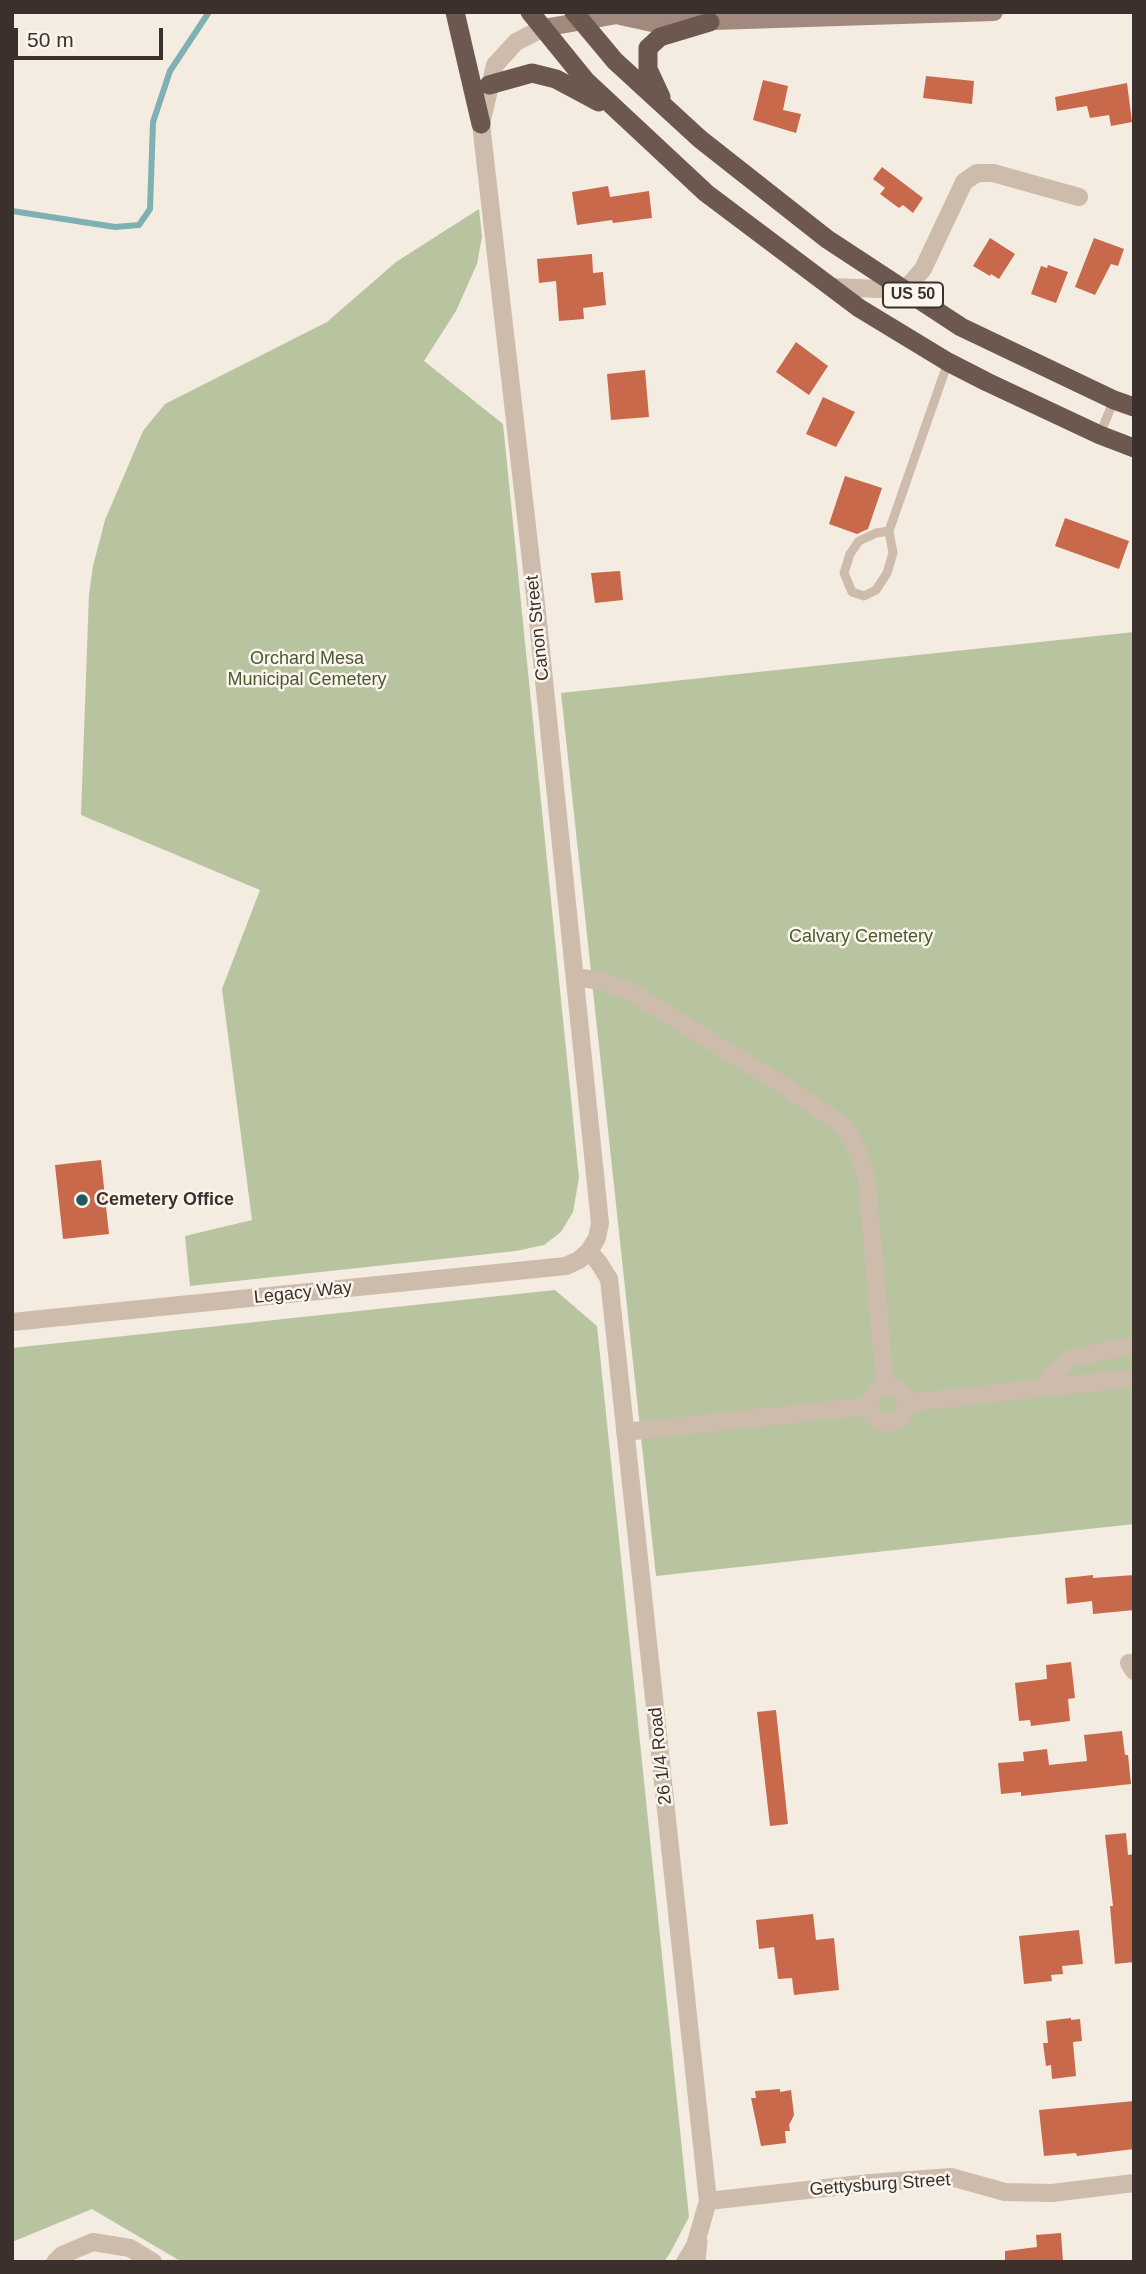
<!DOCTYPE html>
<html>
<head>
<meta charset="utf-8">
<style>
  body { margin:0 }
  #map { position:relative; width:1146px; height:2274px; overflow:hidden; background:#f4ebe1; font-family:Arial,sans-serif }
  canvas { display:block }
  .frame { position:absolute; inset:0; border:14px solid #3b302b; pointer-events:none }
  .scale { position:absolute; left:14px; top:28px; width:149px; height:32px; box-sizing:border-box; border:4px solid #3b302b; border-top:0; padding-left:9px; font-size:21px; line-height:24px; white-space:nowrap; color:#3b302b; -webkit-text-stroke:5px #fbf5ee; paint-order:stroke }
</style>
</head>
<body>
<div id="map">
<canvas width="1146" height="2274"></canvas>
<div class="frame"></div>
<div class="scale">50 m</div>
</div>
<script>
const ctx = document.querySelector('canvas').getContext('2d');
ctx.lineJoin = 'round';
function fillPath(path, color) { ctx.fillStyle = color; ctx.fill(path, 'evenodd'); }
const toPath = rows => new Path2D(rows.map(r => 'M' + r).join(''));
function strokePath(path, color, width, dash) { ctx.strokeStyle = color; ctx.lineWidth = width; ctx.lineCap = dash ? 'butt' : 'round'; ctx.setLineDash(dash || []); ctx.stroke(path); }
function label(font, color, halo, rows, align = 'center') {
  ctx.font = font + ' Arial,sans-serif'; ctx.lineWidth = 5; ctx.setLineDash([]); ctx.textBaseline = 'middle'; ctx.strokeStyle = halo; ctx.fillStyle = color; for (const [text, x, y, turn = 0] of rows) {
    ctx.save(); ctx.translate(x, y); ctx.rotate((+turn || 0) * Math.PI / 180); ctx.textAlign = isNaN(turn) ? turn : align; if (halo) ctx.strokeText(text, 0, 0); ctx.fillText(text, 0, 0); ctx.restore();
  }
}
const green = toPath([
  [479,209,482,237,477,264,456,311,424,361,503,424,579,1178,573,1212,561,1232,544,1245,516,1251,190,1286,185,1236,252,1220,222,989,260,890,81,815,89,594,93,566,105,520,143,431,165,404,327,322,396,262],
  [1134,632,1134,1524,656,1576,561,693],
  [555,1290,597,1326,689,2217,670,2253,664,2262,182,2262,92,2209,12,2242,12,1348]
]);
const stream = toPath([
  [12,211,115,227,139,225,150,209,153,122,170,71,209,12]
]);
const building = toPath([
  [926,76,974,81,972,104,923,98],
  [763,80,788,86,783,110,801,114,796,133,753,120],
  [1127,83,1132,122,1111,126,1109,115,1090,118,1087,106,1057,111,1055,97],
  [882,167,923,198,913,213,903,205,899,208,880,194,885,188,873,179],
  [608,186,610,197,649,191,652,218,613,223,612,220,577,225,572,192],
  [990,238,1015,254,999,279,991,274,990,276,973,266],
  [1094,238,1124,249,1118,266,1111,264,1095,295,1075,287],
  [592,254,593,273,603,272,606,305,583,308,584,319,559,321,556,281,539,283,537,259],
  [1048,265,1068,272,1056,303,1031,294,1041,266,1047,268],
  [796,342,828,366,809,395,776,372],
  [645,370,649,417,611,420,607,374],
  [823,397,855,412,836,447,806,434],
  [845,476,882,488,868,529,857,534,829,524],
  [1065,518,1129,541,1119,569,1055,546],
  [620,571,623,600,595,603,591,573],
  [101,1160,109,1234,63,1239,55,1165],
  [1093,1575,1093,1578,1134,1575,1134,1610,1093,1614,1092,1601,1067,1604,1065,1578],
  [1071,1662,1075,1698,1068,1699,1070,1721,1031,1726,1030,1720,1019,1721,1015,1683,1047,1679,1046,1665],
  [776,1710,788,1824,770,1826,757,1712],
  [1122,1731,1125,1755,1128,1755,1131,1784,1021,1796,1021,1792,1001,1794,998,1763,1024,1761,1023,1752,1047,1749,1049,1765,1087,1761,1084,1735],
  [1126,1833,1128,1855,1134,1854,1134,1877,1132,1877,1134,1962,1115,1964,1110,1906,1113,1906,1105,1835],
  [813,1914,816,1940,834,1938,839,1990,794,1995,792,1978,778,1979,774,1947,759,1949,756,1920],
  [1079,1930,1083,1964,1062,1966,1063,1974,1051,1975,1052,1981,1024,1984,1019,1936],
  [1071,2018,1071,2020,1080,2019,1082,2041,1073,2042,1076,2076,1052,2079,1051,2065,1046,2066,1043,2043,1048,2043,1046,2021],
  [780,2089,780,2092,791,2090,794,2115,789,2125,790,2131,785,2131,786,2143,761,2146,751,2098,756,2098,755,2091],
  [1134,2101,1134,2149,1077,2156,1076,2153,1044,2156,1039,2110],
  [1061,2233,1063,2262,1005,2262,1005,2251,1037,2247,1036,2235]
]);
const service = toPath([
  [1100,434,1114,400],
  [889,531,876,533,859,541,850,554,844,573,852,592,864,596,876,590,887,573,893,553,889,531,948,362],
  [701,2262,703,2241]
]);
const minor = toPath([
  [832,287,905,290,923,269,964,182,977,173,993,173,1079,197],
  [575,977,601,981,631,992,789,1089,845,1127,857,1149,867,1179,885,1387],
  [589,1251,599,1263,609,1279,708,2201,695,2246,685,2262],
  '870 1405a18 18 0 1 1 36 0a18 18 0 1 1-36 0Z',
  [1042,1388,1050,1377,1071,1358,1134,1345],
  [906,1403,1134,1378],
  [625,1432,869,1406],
  [1129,1663,1134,1671],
  [708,2201,870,2183,951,2177,1005,2192,1052,2193,1134,2183],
  [55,2262,62,2255,93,2242,130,2248,153,2262]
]);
const tertiary = toPath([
  [12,1322,566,1266,579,1260,589,1251,597,1238,600,1223,538,622,481,124,495,65,516,42,543,28]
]);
const secondary = toPath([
  [620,16,652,23,994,12],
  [543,28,629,13]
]);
const trunk = toPath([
  [455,12,481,124],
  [530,12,586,81,706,193,859,308,948,362,987,382,1100,435,1134,448],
  [574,12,615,61,700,139,827,239,961,327,1114,400,1134,407],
  [489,85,532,73,556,79,599,102],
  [661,97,648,69,648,48,660,37,710,22]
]);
const markers = [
  [82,1200,7,"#1f5a5e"]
];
const shields = [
  [913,295,60]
];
const shieldNames = [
  ["US 50",913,295]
];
const streetNames = [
  ["Canon Street",538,628,-96],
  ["Legacy Way",303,1293,-6],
  ["26 1/4 Road",661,1756,-96],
  ["Gettysburg Street",880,2185,-4]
];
const parkNames = [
  ["Orchard Mesa",307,659],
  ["Municipal Cemetery",307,680],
  ["Calvary Cemetery",861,937]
];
const poiNames = [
  ["Cemetery Office",96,1200]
];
fillPath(green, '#b8c4a0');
strokePath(stream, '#7fb0b2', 6);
fillPath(building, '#c8694b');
strokePath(service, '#cdbbac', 9);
strokePath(minor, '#cdbbac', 18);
strokePath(tertiary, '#cdbbac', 18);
strokePath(secondary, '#a18a7d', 18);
strokePath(trunk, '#6c584f', 19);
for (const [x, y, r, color] of markers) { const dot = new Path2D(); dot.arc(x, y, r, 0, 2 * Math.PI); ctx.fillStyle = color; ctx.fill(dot); strokePath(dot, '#fbf5ee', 2.5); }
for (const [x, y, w] of shields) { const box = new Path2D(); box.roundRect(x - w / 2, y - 12.5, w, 25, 5); ctx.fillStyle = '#fbf5ee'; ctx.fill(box); strokePath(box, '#3b302b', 2); }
label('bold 16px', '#3b302b', null, shieldNames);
label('18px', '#3b302b', '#fbf5ee', streetNames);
label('18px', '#4a5a2e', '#fbf5ee', parkNames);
label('bold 18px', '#3b302b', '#fbf5ee', poiNames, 'left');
</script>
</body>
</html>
